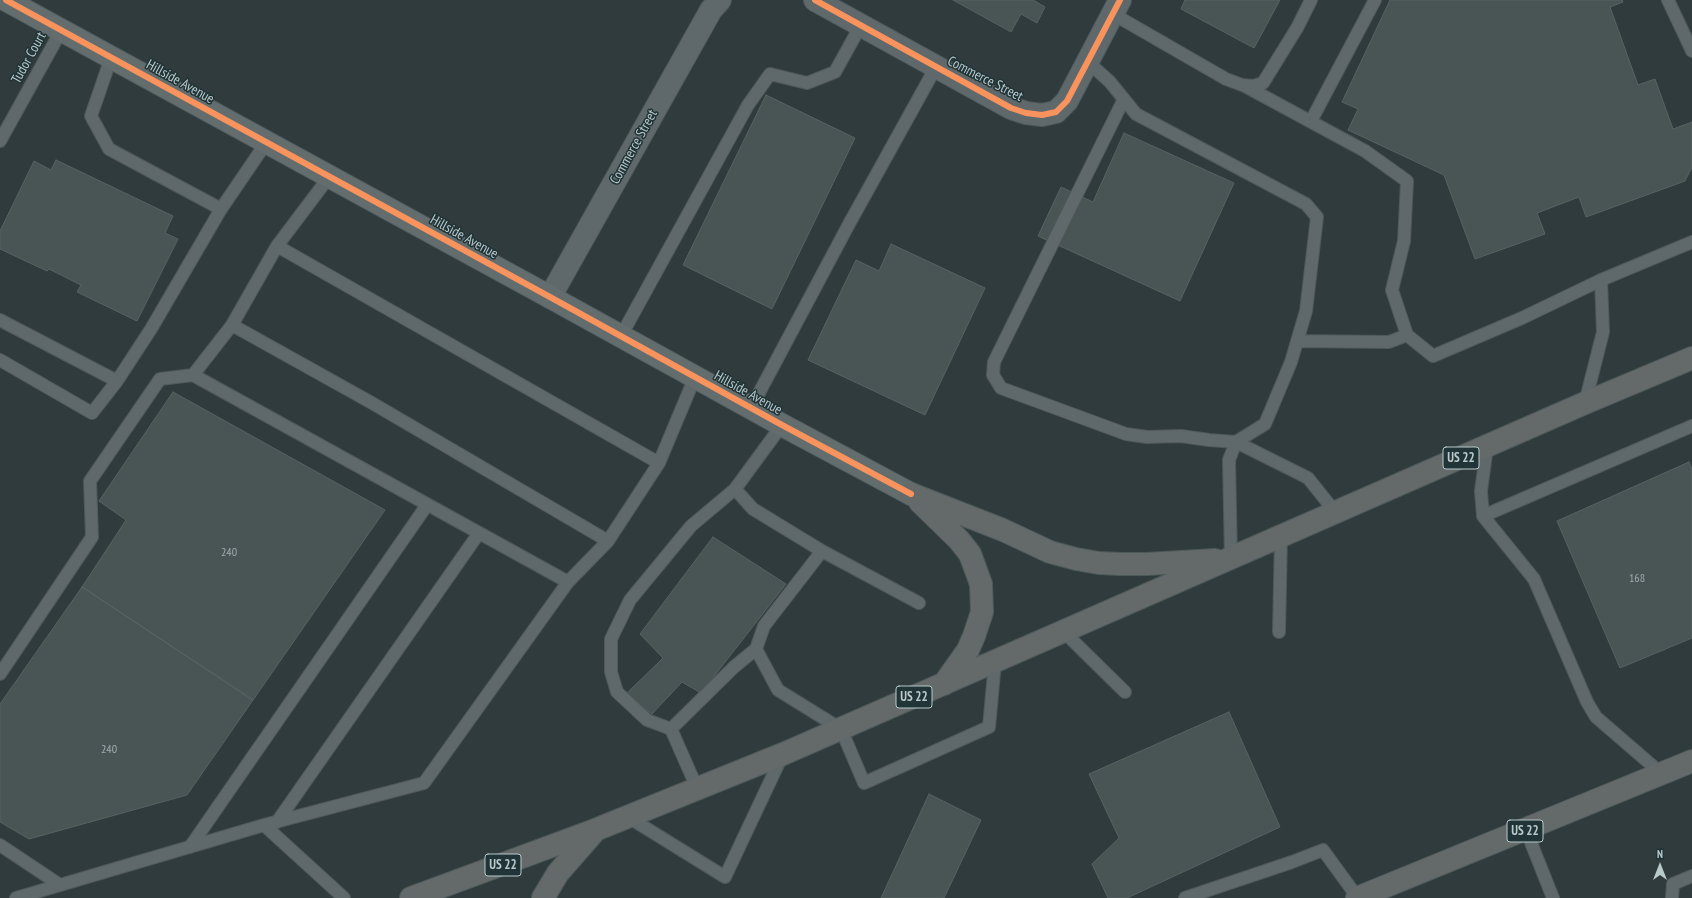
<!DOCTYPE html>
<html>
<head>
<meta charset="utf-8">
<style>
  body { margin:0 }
  #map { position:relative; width:1692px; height:898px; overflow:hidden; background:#2f3b3c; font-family:"PT Sans Narrow",sans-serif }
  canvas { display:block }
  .north { position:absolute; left:1640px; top:846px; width:40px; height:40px; -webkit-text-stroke:3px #213437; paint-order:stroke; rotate:0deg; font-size:11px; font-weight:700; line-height:16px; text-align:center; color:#bac9cb }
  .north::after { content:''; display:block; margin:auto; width:14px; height:18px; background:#bac9cb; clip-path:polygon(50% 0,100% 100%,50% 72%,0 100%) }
</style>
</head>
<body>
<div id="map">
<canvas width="1692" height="898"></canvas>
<div class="north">N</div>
</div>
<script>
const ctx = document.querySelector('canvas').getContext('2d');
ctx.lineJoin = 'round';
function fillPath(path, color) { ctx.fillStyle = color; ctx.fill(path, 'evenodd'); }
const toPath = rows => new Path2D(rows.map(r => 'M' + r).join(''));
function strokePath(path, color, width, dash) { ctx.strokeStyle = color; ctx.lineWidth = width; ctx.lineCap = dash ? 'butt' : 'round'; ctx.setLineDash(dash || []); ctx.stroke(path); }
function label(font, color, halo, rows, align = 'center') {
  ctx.font = font + ' "PT Sans Narrow",sans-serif'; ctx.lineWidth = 3; ctx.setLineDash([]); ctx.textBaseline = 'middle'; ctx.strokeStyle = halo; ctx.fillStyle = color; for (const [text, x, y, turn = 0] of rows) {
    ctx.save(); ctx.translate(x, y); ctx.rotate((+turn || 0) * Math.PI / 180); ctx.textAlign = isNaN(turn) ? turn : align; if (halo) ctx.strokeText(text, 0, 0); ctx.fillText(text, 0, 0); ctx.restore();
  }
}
const building = toPath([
  [953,0,1033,0,1045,7,1037,23,1021,14,1011,32,953,0],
  [1185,0,1280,0,1254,48,1181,9,1185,0],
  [1390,0,1622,0,1623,2,1610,7,1638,85,1655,79,1673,129,1692,122,1692,167,1685,181,1586,217,1579,197,1537,213,1545,234,1475,259,1444,175,1348,130,1358,109,1342,102,1390,0],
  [766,95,855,138,772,309,683,265,766,95],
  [1124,133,1234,183,1180,301,1038,236,1061,187,1093,202,1124,133],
  [56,160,173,216,165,233,178,239,137,321,77,292,81,285,49,269,47,271,0,249,0,231,34,161,51,170,56,160],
  [891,244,985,288,925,415,808,360,856,260,879,271,891,244],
  [173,392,385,510,253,700,82,587,126,520,99,501,173,392],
  [1689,462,1692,469,1692,638,1620,668,1557,521,1689,462],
  [713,537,786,584,701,693,682,682,652,714,626,694,663,658,640,634,713,537],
  [82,587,253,700,187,795,29,839,0,822,0,704,82,587],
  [1229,712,1280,827,1127,898,1108,898,1092,864,1119,838,1089,774,1229,712],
  [929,794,981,820,944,898,881,898,929,794]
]);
const lane = toPath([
  [1668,0,1692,51],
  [1113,14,1226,79,1242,85,1254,86,1263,83,1297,28,1311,0],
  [111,58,91,116,109,149,221,209],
  [1088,62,1110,82,1136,114,1306,204,1317,217,1306,311,1291,362,1265,424,1236,442,1229,460,1231,559],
  [1243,85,1365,151,1407,181,1404,241,1392,290,1407,335,1433,356,1522,318,1601,280,1692,242],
  [1124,99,994,362,993,375,1001,388,1126,434,1147,437,1181,436,1209,440,1236,442,1308,478,1336,513],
  [1311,121,1375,0],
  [0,141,61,31],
  [277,246,659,463],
  [0,320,117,381],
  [232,325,372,403,608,541],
  [621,336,748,105,770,74,807,83,835,72,861,25],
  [1297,341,1389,342,1407,335],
  [0,360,92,413,117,381,151,329,221,209,266,143],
  [193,375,568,582],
  [1585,403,1603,332,1601,280],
  [751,408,849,224,936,67],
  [782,425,735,489,753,509,822,551,919,603],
  [1487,447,1481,491,1483,516,1534,579,1587,702,1596,717,1662,774],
  [1483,516,1692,426],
  [822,551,764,626,756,649,778,690,841,729,864,783,989,727,995,662],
  [1064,632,1125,692],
  [1279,632,1281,536],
  [0,674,92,537,90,481,160,379,193,375,232,325,277,246,329,177],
  [671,729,734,667,756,649],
  [697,788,671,729,647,720,617,692,611,672,611,639,630,600,691,526,735,489],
  [628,817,725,877,783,754],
  [277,822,479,533],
  [1526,830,1553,898],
  [0,845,60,885],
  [190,847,427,505],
  [16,898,264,825],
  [344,898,264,825,424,783,568,582,608,541,659,463,695,377],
  [1185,898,1292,862,1323,850,1358,898],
  [1672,898,1673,884,1692,876]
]);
const street = toPath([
  [815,0,1011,108,1026,113,1042,115,1056,112,1067,101,1120,0],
  [550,297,711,10,720,0]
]);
const secondary = toPath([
  [6,0,550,297,782,425,911,494]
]);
const highway = toPath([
  [911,494,1003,530,1050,552,1076,559,1099,563,1120,564,1147,564,1215,560],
  [920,502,959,540,970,554,981,584,982,612,974,636,968,650,944,684],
  [411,898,595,830,783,754,1585,403,1692,358],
  [543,898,558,873,593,833],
  [1357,898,1692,761]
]);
const cycleway = toPath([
  [6,0,550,297,782,425,911,494],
  [815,0,1011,108,1026,113,1042,115,1056,112,1067,101,1120,0]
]);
const numberNames = [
  ["240",229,553],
  ["168",1637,579],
  ["240",109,750]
];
const shields = [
  [1461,458,36],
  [914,697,36],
  [1525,831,36],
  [503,865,36]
];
const shieldNames = [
  ["US 22",1461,458],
  ["US 22",914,697],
  ["US 22",1525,831],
  ["US 22",503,865]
];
const streetNames = [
  ["Tudor Court",29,58,-61],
  ["Commerce Street",985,79,27],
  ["Hillside Avenue",180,82,29],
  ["Commerce Street",634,147,-61],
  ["Hillside Avenue",464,237,29],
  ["Hillside Avenue",748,393,29]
];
fillPath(building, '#495455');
strokePath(building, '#576263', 1);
strokePath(lane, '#4f585a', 14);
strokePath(street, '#4f585a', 24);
strokePath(secondary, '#4f585a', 24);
strokePath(highway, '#4e595a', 24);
strokePath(lane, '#5f686a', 12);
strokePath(street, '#5f686a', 22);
strokePath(secondary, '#636d6e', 22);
strokePath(highway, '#646969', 22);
strokePath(cycleway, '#f8935d', 6);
label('12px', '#9eacae', null, numberNames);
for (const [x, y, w] of shields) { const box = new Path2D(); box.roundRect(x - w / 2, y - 11, w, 22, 3); ctx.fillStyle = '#213437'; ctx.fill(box); strokePath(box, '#bac9cb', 1); }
label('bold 13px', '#bac9cb', null, shieldNames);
label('14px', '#bac9cb', '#213437', streetNames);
</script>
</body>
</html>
